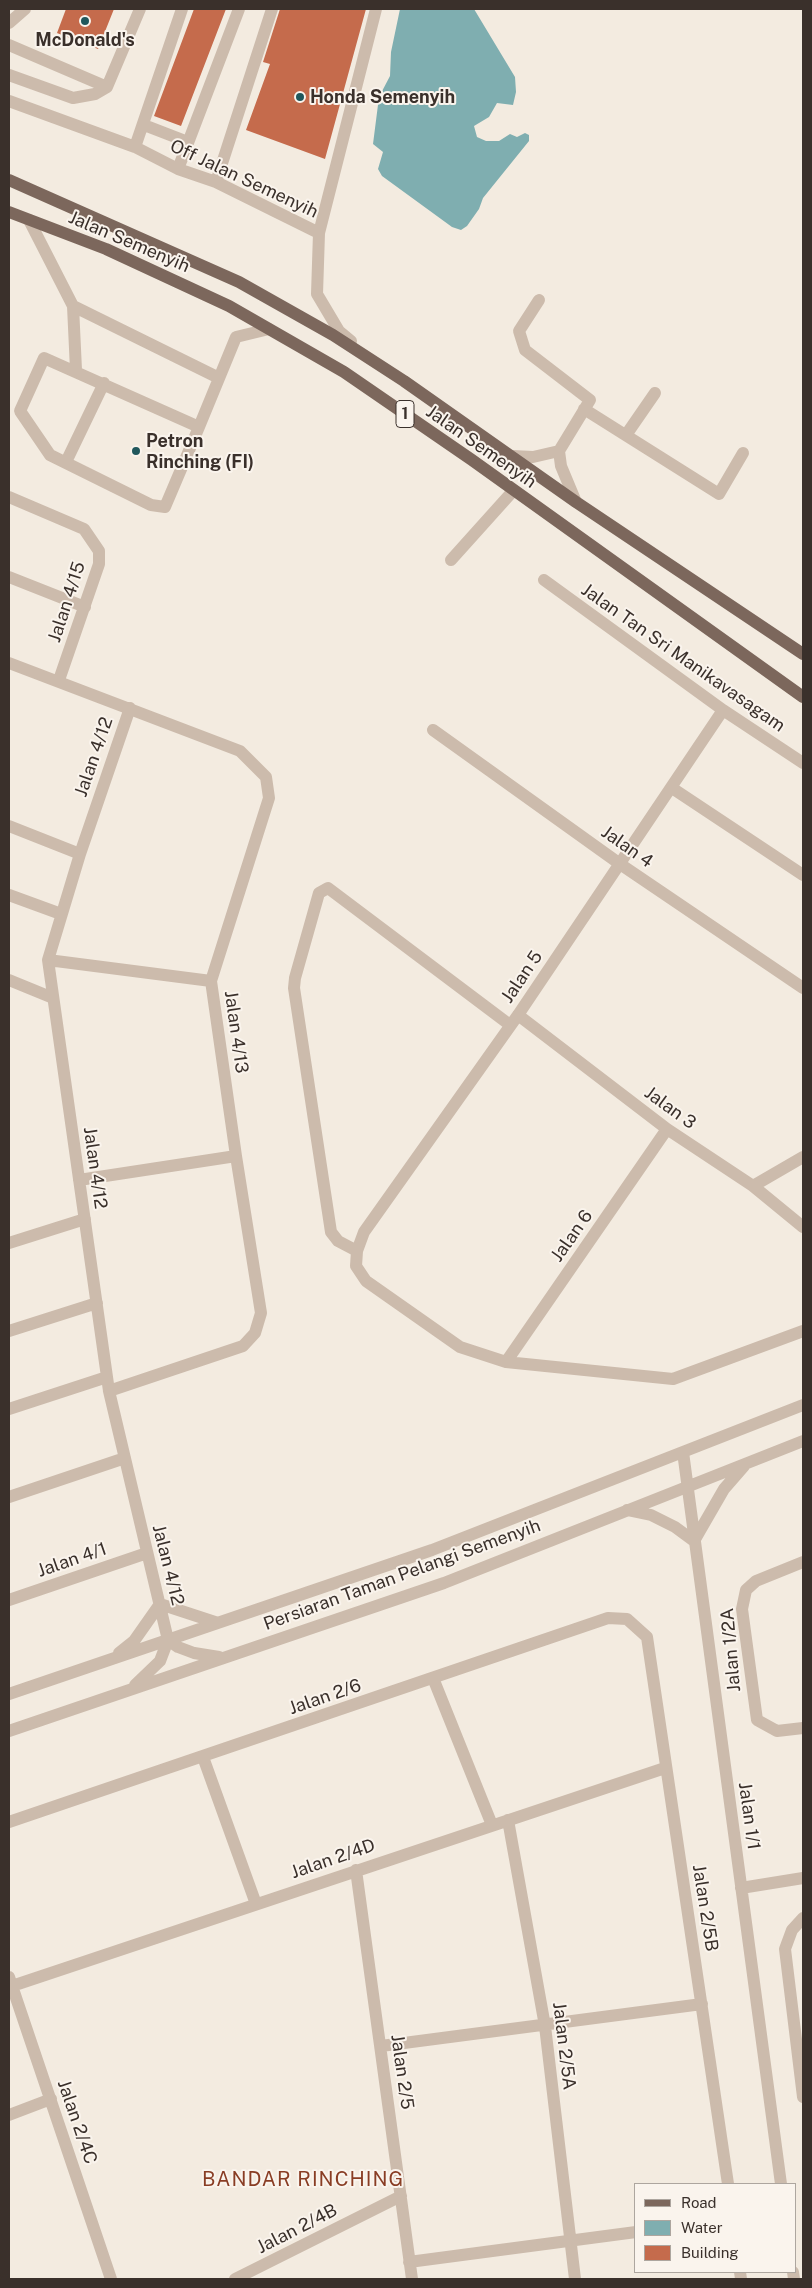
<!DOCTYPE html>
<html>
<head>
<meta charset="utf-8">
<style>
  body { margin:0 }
  #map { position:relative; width:812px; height:2288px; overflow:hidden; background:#f3ebe0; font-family:"Public Sans",sans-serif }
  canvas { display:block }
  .frame { position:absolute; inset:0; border:10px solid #3a302b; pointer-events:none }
  .legend { position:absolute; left:634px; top:2183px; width:162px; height:90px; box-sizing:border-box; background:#faf4ed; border:1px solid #ada69f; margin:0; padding:6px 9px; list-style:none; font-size:15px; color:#3a302b }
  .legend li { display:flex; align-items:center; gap:10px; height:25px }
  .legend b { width:25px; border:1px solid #ada69f }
</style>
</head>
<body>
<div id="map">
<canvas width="812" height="2288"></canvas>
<div class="frame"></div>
<ul class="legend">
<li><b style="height:6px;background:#7c675c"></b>Road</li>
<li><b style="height:14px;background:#7faeb0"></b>Water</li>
<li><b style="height:14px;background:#c56b4c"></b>Building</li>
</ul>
</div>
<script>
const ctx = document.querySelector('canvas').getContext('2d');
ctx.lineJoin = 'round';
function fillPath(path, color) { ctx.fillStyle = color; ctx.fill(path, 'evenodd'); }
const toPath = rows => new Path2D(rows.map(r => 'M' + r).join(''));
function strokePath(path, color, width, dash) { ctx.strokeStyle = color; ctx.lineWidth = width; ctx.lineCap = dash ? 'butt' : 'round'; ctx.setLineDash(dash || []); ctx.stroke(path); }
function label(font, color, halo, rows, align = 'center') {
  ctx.font = font + ' "Public Sans",sans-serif'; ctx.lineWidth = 4; ctx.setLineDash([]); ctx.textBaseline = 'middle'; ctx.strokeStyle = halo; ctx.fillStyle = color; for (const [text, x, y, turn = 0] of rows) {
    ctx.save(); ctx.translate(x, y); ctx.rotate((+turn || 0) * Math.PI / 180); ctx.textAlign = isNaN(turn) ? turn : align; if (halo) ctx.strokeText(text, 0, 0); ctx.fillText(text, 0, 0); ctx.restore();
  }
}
const water = toPath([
  [400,9,474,9,515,77,516,92,513,105,497,103,489,117,474,126,477,137,486,141,499,141,510,134,517,137,525,133,529,135,529,141,483,198,479,209,467,226,461,230,452,227,382,176,378,169,383,152,373,144,379,97,390,76,391,52]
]);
const building = toPath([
  [66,9,114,9,98,49,57,33],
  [194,9,226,9,181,126,154,116],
  [280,9,366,9,325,159,246,130,270,64,263,62]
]);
const minor = toPath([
  [9,23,25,9],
  [9,45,107,87],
  [9,75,73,98,95,94,107,87,140,9],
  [9,101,135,147,178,169,216,182,319,233,317,294,339,331,351,341],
  [144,125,188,142],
  [135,147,182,9],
  [178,169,239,9],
  [216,182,272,9],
  [29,220,73,306,76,370],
  [319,233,376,9],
  [539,300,519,331,525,350,590,400,559,451,561,466,576,502],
  [73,306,219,378],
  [584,409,719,494,743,453],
  [199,427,44,358,20,411,50,455,151,505,165,507,199,427,236,337,269,329],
  [626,435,655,393],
  [512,456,533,457,559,451],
  [66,462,104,383],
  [9,497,84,529,99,551,99,564,59,680],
  [451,560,513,491],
  [9,577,85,607],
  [544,580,723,710,803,763],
  [9,663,240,751,266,777,269,798,211,981,236,1156,261,1313,255,1333,243,1346,109,1391],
  [130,708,80,854,48,960,109,1391,168,1640],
  [723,710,518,1015,364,1232,357,1251,356,1266,366,1281,460,1347,506,1362,673,1379,803,1331],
  [433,730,620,864,803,988],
  [672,788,803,875],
  [9,826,80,854],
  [9,895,61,914],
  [48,960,211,981],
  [9,980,53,998],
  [518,1015,667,1129,753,1186,803,1227],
  [79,1180,236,1156],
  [753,1186,803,1157],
  [9,1243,85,1219],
  [357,1251,338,1241,331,1232,294,988,295,978,319,893,328,888,510,1025],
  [9,1331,97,1303],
  [506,1362,667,1129],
  [9,1409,107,1377],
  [683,1452,781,2184],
  [9,1497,125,1458],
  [627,1510,651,1515,675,1527,694,1541],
  [694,1541,724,1489,744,1466],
  [803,1562,756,1581,746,1590,742,1609,757,1720,777,1731,803,1728],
  [9,1600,147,1553],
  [168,1640,178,1647,194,1653,219,1657],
  [119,1653,134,1641,160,1604,218,1623],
  [433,1678,492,1825],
  [135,1685,160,1661,168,1640],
  [9,1694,432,1550,803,1405],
  [9,1731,444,1583,803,1441],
  [203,1757,256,1904],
  [508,1820,545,2026,575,2279],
  [9,1822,608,1618,627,1619,647,1637,728,2184],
  [356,1870,412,2279],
  [741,1888,803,1878],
  [803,1918,792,1930,785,1949,803,2097],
  [9,1977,111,2279],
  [12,1986,665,1768],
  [381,2046,702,2004],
  [9,2115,51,2099],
  [409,2262,636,2232],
  [740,2272,741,2279],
  [793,2272,794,2279],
  [235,2279,401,2196]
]);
const major = toPath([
  [9,180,239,282,333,335,404,381,576,502,803,654],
  [9,212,106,249,229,306,344,372,472,460,803,697]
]);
const markers = [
  [85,21,5,"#20575c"],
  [300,97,5,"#20575c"],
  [136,451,5,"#20575c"]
];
const shields = [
  [405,414,18]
];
const shieldNames = [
  ["1",405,414]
];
const poiNames = [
  ["McDonald's",85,40,"center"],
  ["Honda Semenyih",310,97],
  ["Petron",146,441],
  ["Rinching (FI)",146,462]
];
const streetNames = [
  ["Off Jalan Semenyih",244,179,25],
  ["Jalan Semenyih",129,242,23],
  ["Jalan Semenyih",481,447,35],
  ["Jalan 4/15",67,602,-72],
  ["Jalan Tan Sri Manikavasagam",683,658,35],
  ["Jalan 4/12",94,757,-71],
  ["Jalan 4",627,847,35],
  ["Jalan 5",522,977,-56],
  ["Jalan 4/13",236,1032,82],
  ["Jalan 3",670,1108,36],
  ["Jalan 4/12",95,1168,82],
  ["Jalan 6",572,1236,-55],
  ["Jalan 4/1",72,1560,-19],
  ["Jalan 4/12",168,1565,76],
  ["Persiaran Taman Pelangi Semenyih",402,1575,-20],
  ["Jalan 1/2A",731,1650,-95],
  ["Jalan 2/6",325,1697,-19],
  ["Jalan 1/1",749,1816,82],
  ["Jalan 2/4D",333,1859,-19],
  ["Jalan 2/5B",705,1908,81],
  ["Jalan 2/5A",564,2046,83],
  ["Jalan 2/5",402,2072,82],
  ["Jalan 2/4C",77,2122,71],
  ["Jalan 2/4B",297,2229,-27]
];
const quarterNames = [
  ["BANDAR RINCHING",303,2180]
];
fillPath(water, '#7faeb0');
fillPath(building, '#c56b4c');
strokePath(minor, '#ccbbac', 12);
strokePath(major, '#7c675c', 12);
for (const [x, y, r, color] of markers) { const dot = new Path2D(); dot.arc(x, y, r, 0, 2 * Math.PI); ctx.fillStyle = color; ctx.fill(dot); strokePath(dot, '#faf4ed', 2); }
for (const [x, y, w] of shields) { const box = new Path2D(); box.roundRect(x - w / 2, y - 13.5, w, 27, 4); ctx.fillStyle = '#faf4ed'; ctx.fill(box); strokePath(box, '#3a302b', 1); }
label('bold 16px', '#3a302b', null, shieldNames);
label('bold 18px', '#3a302b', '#faf4ed', poiNames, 'left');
label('18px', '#3a302b', '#faf4ed', streetNames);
ctx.letterSpacing = '1px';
label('20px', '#893d24', '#faf4ed', quarterNames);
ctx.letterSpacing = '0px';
</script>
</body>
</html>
